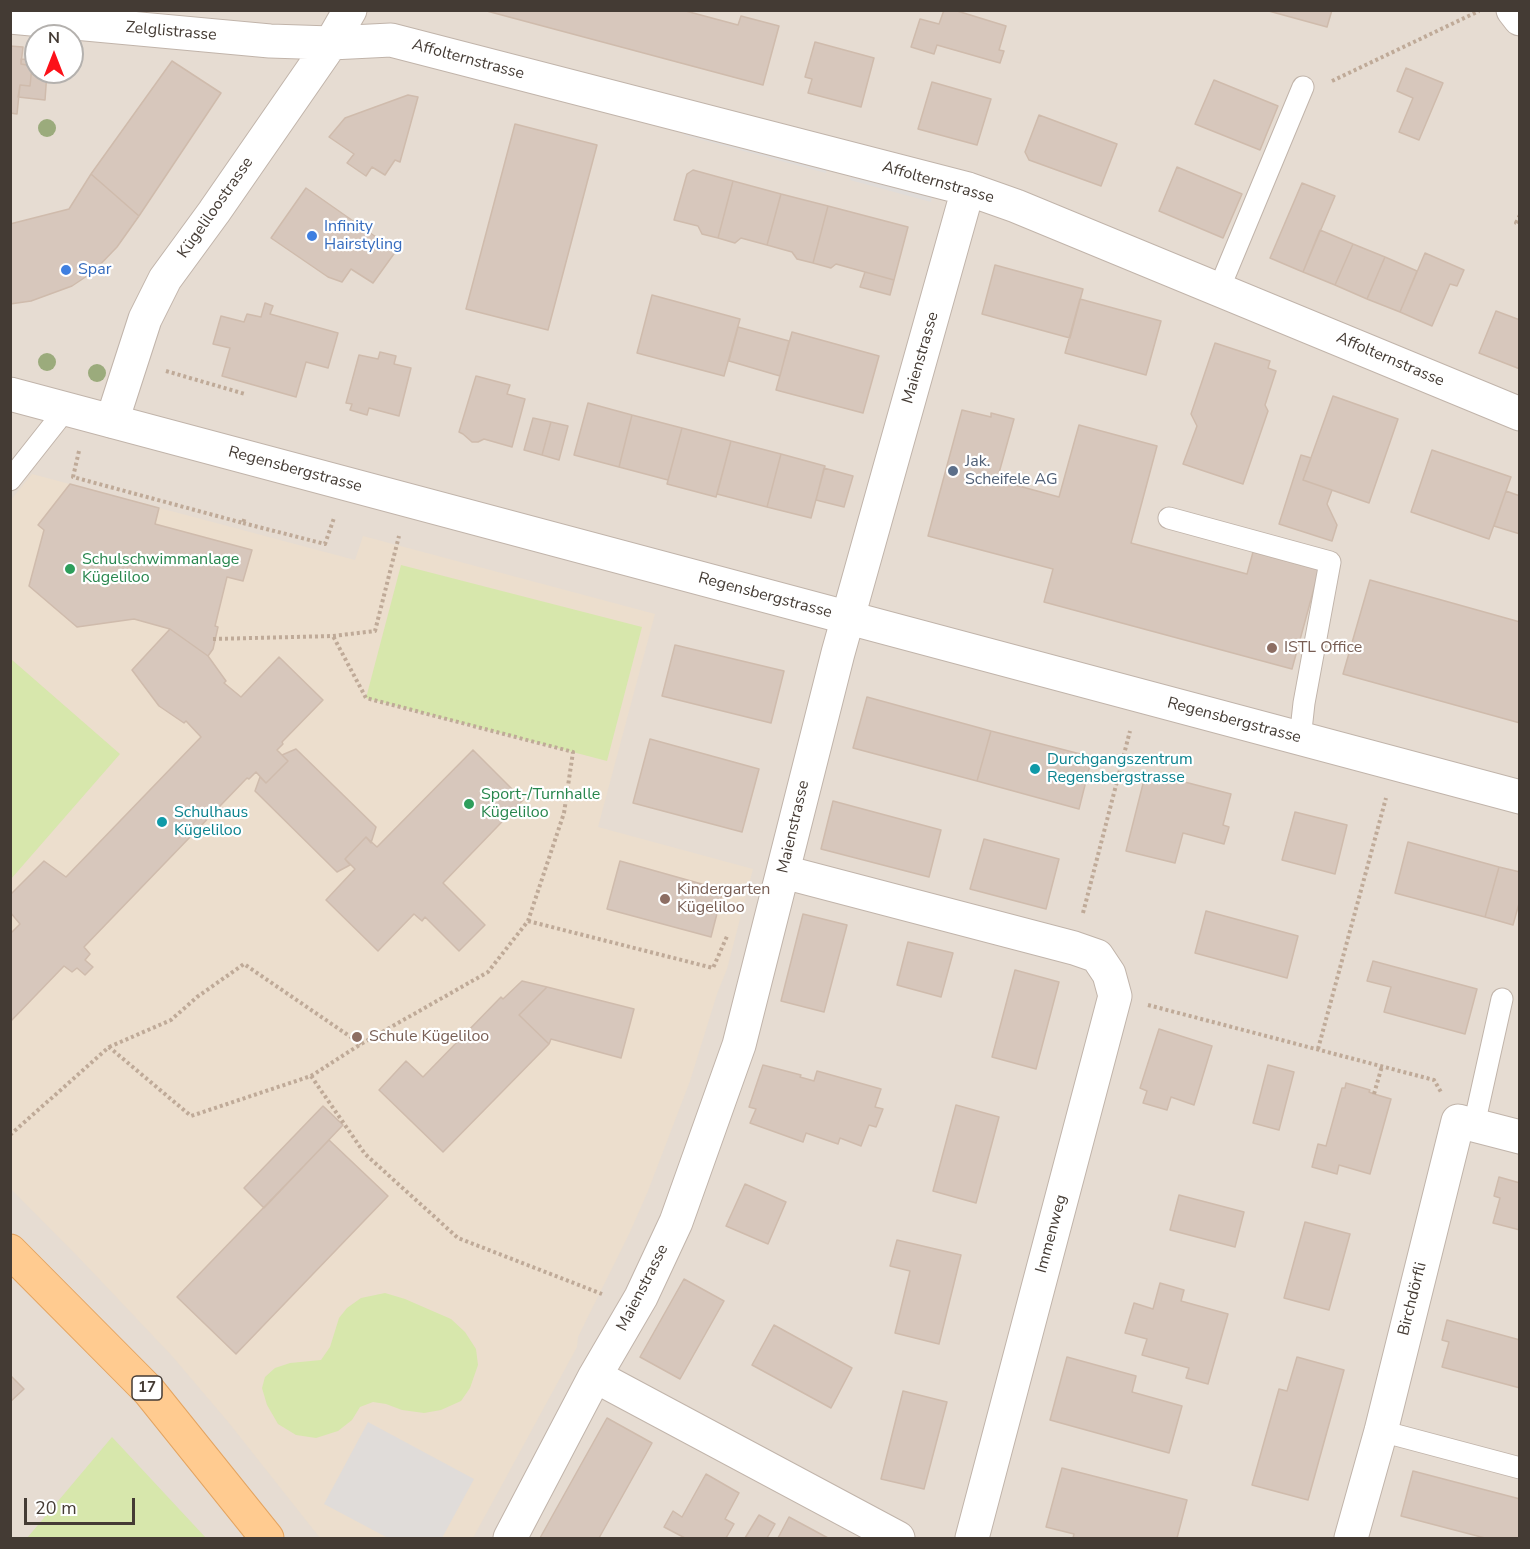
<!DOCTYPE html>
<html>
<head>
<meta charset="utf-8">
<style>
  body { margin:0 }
  #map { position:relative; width:1530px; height:1549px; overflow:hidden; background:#f2ebe4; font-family:"Nunito Sans",sans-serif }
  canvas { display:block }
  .frame { position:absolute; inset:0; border:12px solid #443b34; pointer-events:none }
  .north { position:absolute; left:24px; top:24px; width:60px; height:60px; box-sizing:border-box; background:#fff; border:2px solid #b4b1ae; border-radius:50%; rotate:0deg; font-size:16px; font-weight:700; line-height:24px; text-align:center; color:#443b34 }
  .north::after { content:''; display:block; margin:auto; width:21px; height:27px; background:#fc1119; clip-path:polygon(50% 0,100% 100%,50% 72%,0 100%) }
  .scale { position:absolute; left:24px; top:1498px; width:111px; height:27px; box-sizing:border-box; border:3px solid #443b34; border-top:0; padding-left:8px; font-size:18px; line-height:21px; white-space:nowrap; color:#443b34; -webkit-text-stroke:4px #fff; paint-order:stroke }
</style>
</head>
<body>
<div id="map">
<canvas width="1530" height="1549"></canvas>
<div class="frame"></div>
<div class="north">N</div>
<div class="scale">20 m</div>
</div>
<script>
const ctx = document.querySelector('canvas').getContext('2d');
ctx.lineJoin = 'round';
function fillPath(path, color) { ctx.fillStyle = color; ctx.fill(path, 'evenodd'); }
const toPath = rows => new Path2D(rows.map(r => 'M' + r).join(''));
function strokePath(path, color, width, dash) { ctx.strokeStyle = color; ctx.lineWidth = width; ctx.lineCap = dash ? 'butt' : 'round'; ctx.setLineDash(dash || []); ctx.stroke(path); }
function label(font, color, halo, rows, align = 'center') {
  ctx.font = font + ' "Nunito Sans",sans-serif'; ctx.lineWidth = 4.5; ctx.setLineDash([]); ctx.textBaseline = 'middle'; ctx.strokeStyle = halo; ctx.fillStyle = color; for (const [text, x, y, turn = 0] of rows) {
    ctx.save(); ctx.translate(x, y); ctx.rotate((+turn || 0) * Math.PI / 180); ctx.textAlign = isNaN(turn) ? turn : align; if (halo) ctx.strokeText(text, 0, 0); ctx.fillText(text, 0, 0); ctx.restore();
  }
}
const residential = toPath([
  [11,11,1519,11,1519,1538,11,1538],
  [36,36,72,36,72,72,36,72]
]);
const education = toPath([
  [32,474,355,560,363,536,655,614,598,827,753,869,727,969,717,994,690,1081,648,1191,630,1232,578,1337,577,1347,473,1538,320,1538,229,1423,172,1356,84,1263,11,1189,10,501]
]);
const green = toPath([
  [401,565,642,627,607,761,366,698],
  [11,659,120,754,11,879],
  [385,1293,405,1299,451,1319,465,1332,476,1349,478,1365,470,1388,461,1401,441,1410,424,1413,402,1410,386,1404,373,1402,360,1407,352,1420,338,1431,316,1438,296,1435,278,1424,267,1405,262,1388,265,1377,275,1368,290,1363,321,1360,330,1347,339,1318,347,1308,361,1298],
  [112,1437,206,1538,27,1538]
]);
const parking = toPath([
  [687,125,828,163,826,173,684,135],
  [852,170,933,191,931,202,850,180],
  [368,1422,474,1479,442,1538,388,1538,324,1504]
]);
const building = toPath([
  [483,10,682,10,738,25,741,16,779,26,763,85,483,10],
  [944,10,954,10,1006,26,999,50,1004,51,1000,63,937,45,934,54,911,47,920,19,939,24,944,10],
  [1265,10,1332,10,1327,27,1265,10],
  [815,42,874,58,861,107,808,93,812,79,805,77,815,42],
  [10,46,23,47,21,64,32,66,30,86,20,85,17,114,10,113,10,46],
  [21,59,36,60,36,72,47,72,45,100,18,97,20,85,30,86,32,66,21,64,21,59],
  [172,61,221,93,139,216,91,174,172,61],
  [1406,68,1443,83,1419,140,1399,132,1413,98,1397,91,1406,68],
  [1214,80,1278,106,1260,150,1195,124,1214,80],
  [932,82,991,99,977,145,918,129,932,82],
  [408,95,418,97,400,162,395,160,385,175,372,167,366,176,347,163,354,154,329,137,345,118,408,95],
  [1039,115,1117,144,1101,186,1029,160,1025,152,1039,115],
  [515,124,597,145,548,330,466,309,515,124],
  [1177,167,1242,194,1223,238,1159,211,1177,167],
  [693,170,733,181,718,238,702,234,698,226,674,220,687,174,693,170],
  [91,174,139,216,117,247,93,272,72,286,31,301,10,304,10,224,69,209,91,174],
  [733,181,781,194,767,245,741,238,735,243,718,238,733,181],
  [1302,183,1335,196,1303,272,1270,258,1302,183],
  [306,188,396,251,373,283,351,269,342,282,328,277,271,238,306,188],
  [781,194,828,206,813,263,797,259,792,252,767,245,781,194],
  [828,206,908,227,894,280,836,264,831,268,813,263,828,206],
  [1320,230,1353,244,1335,285,1303,272,1320,230],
  [1353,244,1385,257,1367,299,1335,285,1353,244],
  [1425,253,1464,270,1457,286,1450,284,1432,326,1400,312,1425,253],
  [1385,257,1417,271,1400,312,1367,299,1385,257],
  [995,265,1083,289,1070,338,982,314,995,265],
  [865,272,894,280,890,295,860,287,865,272],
  [652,295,740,319,724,376,637,353,652,295],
  [1080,299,1161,321,1146,375,1065,353,1080,299],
  [265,303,273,306,270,314,338,333,328,368,306,362,296,397,222,376,230,348,213,344,221,316,244,322,247,314,261,317,265,303],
  [1496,311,1520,320,1520,369,1479,353,1496,311],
  [738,327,789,341,780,376,729,361,738,327],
  [792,332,879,356,863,413,776,390,792,332],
  [1215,343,1270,361,1268,368,1276,371,1265,405,1268,411,1243,484,1183,464,1197,426,1191,414,1215,343],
  [380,352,396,356,394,364,411,368,399,416,369,408,367,415,350,410,352,404,346,403,359,355,378,359,380,352],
  [476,376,510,385,507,394,525,399,512,447,484,439,478,442,472,442,463,434,459,432,476,376],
  [1333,396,1398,419,1369,503,1303,480,1333,396],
  [588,403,632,415,619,467,574,455,588,403],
  [962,410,991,417,991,413,1014,419,997,480,1059,497,1079,425,1157,446,1131,543,1247,574,1253,552,1319,570,1292,669,1044,602,1053,569,928,536,962,410],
  [632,415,682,428,668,480,619,467,632,415],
  [533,418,551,422,542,455,524,450,533,418],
  [551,422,568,426,559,460,542,455,551,422],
  [682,428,731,441,716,497,667,484,682,428],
  [731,441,781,454,767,507,717,494,731,441],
  [1432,450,1511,477,1489,539,1411,512,1432,450],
  [781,454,825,466,811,518,767,507,781,454],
  [1301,455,1311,458,1303,480,1332,490,1327,504,1337,525,1332,541,1279,524,1301,455],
  [824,468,853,476,844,507,816,500,824,468],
  [70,484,159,508,155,524,252,550,243,581,227,577,215,626,218,627,213,649,208,656,170,629,134,619,77,627,29,586,44,530,38,525,70,484],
  [1506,491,1520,496,1520,534,1494,526,1506,491],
  [1370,580,1520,622,1520,723,1343,674,1370,580],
  [170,629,208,656,226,681,224,683,241,697,279,657,323,700,282,742,283,744,277,750,288,761,266,783,256,772,249,779,247,778,84,947,90,954,85,960,93,967,85,975,77,968,72,972,64,966,10,1022,10,934,20,924,10,912,10,895,44,861,66,877,201,737,186,721,184,723,159,706,132,670,170,629],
  [675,645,784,671,771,723,662,696,675,645],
  [867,697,991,731,977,781,853,748,867,697],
  [991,731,1092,757,1079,809,977,781,991,731],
  [650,739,759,769,742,832,633,803,650,739],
  [296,749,376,827,371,843,366,837,345,859,350,865,337,872,255,791,260,777,266,783,288,761,282,755,296,749],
  [473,750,523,800,443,883,485,925,459,951,425,917,422,921,414,914,378,951,326,900,355,869,345,859,366,837,377,847,473,750],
  [1146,772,1231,794,1223,825,1229,827,1224,844,1183,833,1175,863,1126,851,1146,772],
  [833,801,941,830,929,877,821,849,833,801],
  [1295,812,1347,825,1335,874,1282,860,1295,812],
  [984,839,1059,859,1046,909,970,889,984,839],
  [1408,842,1499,867,1485,917,1395,893,1408,842],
  [620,861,723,890,711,937,607,909,620,861],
  [1499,867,1520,872,1520,900,1513,925,1485,917,1499,867],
  [1206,911,1298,936,1287,978,1195,953,1206,911],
  [803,914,847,925,824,1012,781,1001,803,914],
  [908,942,953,953,941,997,897,985,908,942],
  [1373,961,1477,989,1465,1034,1384,1012,1391,987,1367,981,1373,961],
  [1015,970,1059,982,1036,1069,992,1057,1015,970],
  [522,981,547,987,519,1015,549,1044,443,1152,379,1090,406,1061,423,1077,501,997,503,999,522,981],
  [547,987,634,1009,621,1058,551,1039,549,1044,519,1015,547,987],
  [1159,1029,1212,1046,1194,1105,1171,1097,1167,1110,1143,1103,1147,1091,1140,1088,1159,1029],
  [763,1065,801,1075,800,1077,814,1081,817,1071,881,1089,875,1107,883,1109,876,1127,869,1125,861,1146,840,1138,838,1144,806,1133,803,1142,750,1123,756,1109,749,1107,763,1065],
  [1268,1065,1294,1072,1279,1130,1253,1123,1268,1065],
  [1346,1083,1370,1090,1369,1092,1374,1094,1391,1099,1370,1174,1339,1165,1337,1174,1312,1167,1318,1144,1326,1146,1342,1088,1345,1088,1346,1083],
  [956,1105,999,1117,976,1203,933,1191,956,1105],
  [323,1106,343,1125,264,1208,244,1188,323,1106],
  [329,1140,388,1196,236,1354,177,1297,329,1140],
  [1499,1177,1520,1183,1520,1230,1493,1223,1500,1198,1494,1196,1499,1177],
  [745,1184,786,1202,768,1244,726,1226,745,1184],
  [1179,1195,1244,1212,1235,1247,1170,1230,1179,1195],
  [1305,1222,1350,1234,1329,1310,1284,1298,1305,1222],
  [897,1240,961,1255,939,1344,895,1333,910,1271,890,1266,897,1240],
  [684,1279,724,1301,680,1379,640,1357,684,1279],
  [1160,1283,1184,1290,1181,1301,1228,1314,1208,1384,1186,1378,1189,1368,1142,1355,1147,1339,1125,1333,1134,1303,1153,1309,1160,1283],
  [1447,1320,1520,1340,1520,1388,1442,1367,1449,1342,1442,1340,1447,1320],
  [774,1325,852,1368,831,1408,752,1365,774,1325],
  [1067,1357,1136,1376,1132,1392,1182,1406,1169,1453,1050,1420,1067,1357],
  [1297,1357,1344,1370,1308,1500,1252,1485,1279,1389,1287,1391,1297,1357],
  [10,1375,24,1389,10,1402,10,1375],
  [903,1391,947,1402,924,1489,881,1479,903,1391],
  [607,1418,652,1443,599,1538,540,1538,607,1418],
  [1062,1468,1187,1500,1177,1538,1073,1538,1074,1534,1046,1527,1062,1468],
  [1413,1471,1520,1499,1520,1538,1485,1538,1401,1516,1413,1471],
  [706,1474,739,1493,725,1519,734,1524,726,1538,685,1538,664,1527,673,1511,682,1517,706,1474],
  [759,1515,775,1524,767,1538,745,1538,759,1515],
  [789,1517,828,1538,778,1538,789,1517]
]);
const path = toPath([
  [1332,81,1479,11],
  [1520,215,1516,223,1520,224],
  [166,371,245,394],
  [79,451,73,477,243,523,245,517],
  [243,523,325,544,334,518],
  [213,639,333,636,375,631,399,536],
  [1083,913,1130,731],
  [528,921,713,968,728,934],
  [1148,1005,1434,1080,1441,1092],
  [109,1047,171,1020,197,997,244,964,361,1044],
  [1318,1049,1386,798],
  [311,1076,365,1154,458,1238,602,1294],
  [1374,1094,1382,1066],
  [10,1135,109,1047,191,1116,311,1076,361,1044,488,972,528,921,564,813,573,752,366,698,333,636]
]);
const service = toPath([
  [1219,289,1303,87],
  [10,480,66,409],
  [1169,518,1330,562,1304,703,1300,739],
  [1474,1125,1502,999],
  [1381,1431,1520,1468]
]);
const minor = toPath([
  [1513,10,1520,19],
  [10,17,270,41,331,43,391,40,968,189,1016,206,1520,414],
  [112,421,145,319,165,279,214,212,331,43,350,10],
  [784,872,1074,948,1097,956,1109,974,1115,996,972,1538],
  [595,1376,898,1538],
  [510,1538,595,1376,641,1297,676,1222,739,1045,838,653,968,189],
  [1351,1538,1381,1431,1458,1121,1520,1137]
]);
const tertiary = toPath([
  [10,394,1520,797]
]);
const primary = toPath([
  [10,1251,149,1391,267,1538]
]);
const trees = [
  [47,128],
  [47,362],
  [97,373]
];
const markers = [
  [312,236,6,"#3f7fe0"],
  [66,270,6,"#3f7fe0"],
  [953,471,6,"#5c6f8a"],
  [70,569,6,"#2e9e5b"],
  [1272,648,6,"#8d6e63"],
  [1035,769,6,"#0f9aa8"],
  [469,804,6,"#2e9e5b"],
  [162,822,6,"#0f9aa8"],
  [665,899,6,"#8d6e63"],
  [357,1037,6,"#8d6e63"]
];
const shields = [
  [147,1388,30]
];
const shieldNames = [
  ["17",147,1388]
];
const streetNames = [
  ["Zelglistrasse",171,32,5],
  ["Affolternstrasse",468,60,15],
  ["Affolternstrasse",938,183,16],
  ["Kügeliloostrasse",216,208,-55],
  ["Maienstrasse",921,358,-74],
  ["Affolternstrasse",1390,360,23],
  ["Regensbergstrasse",295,470,15],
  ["Regensbergstrasse",765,596,15],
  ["Regensbergstrasse",1234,721,15],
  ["Maienstrasse",794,827,-77],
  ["Immenweg",1052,1234,-75],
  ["Maienstrasse",643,1288,-63],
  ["Birchdörfli",1413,1299,-76]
];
const shopNames = [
  ["Infinity",324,227],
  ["Hairstyling",324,245],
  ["Spar",78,270]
];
const serviceNames = [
  ["Jak.",965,462],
  ["Scheifele AG",965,480]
];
const leisureNames = [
  ["Schulschwimmanlage",82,560],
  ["Kügeliloo",82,578],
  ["Sport-/Turnhalle",481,795],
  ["Kügeliloo",481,813]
];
const educationNames = [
  ["ISTL Office",1284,648],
  ["Kindergarten",677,890],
  ["Kügeliloo",677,908],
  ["Schule Kügeliloo",369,1037]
];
const cultureNames = [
  ["Durchgangszentrum",1047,760],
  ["Regensbergstrasse",1047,778],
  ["Schulhaus",174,813],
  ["Kügeliloo",174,831]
];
fillPath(residential, '#e6dcd2');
fillPath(education, '#ecdecd');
fillPath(green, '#d7e7ac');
fillPath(parking, '#e0dcd9');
fillPath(building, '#d7c7bc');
strokePath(building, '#cfbbac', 1.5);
strokePath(service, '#c1b4aa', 23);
strokePath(minor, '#c1b4aa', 35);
strokePath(tertiary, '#c1b4aa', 35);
strokePath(primary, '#e4a460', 35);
strokePath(path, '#bfaa98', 4, [3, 3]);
strokePath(service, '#fff', 21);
strokePath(minor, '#fff', 33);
strokePath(tertiary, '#fff', 33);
strokePath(primary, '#ffcb90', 33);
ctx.fillStyle = '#9bab7c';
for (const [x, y] of trees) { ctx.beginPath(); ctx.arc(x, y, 9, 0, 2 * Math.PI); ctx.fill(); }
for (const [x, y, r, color] of markers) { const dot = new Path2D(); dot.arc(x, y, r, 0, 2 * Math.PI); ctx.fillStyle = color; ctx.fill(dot); strokePath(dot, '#fff', 2); }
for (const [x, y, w] of shields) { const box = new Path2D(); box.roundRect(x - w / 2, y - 12, w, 24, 4.5); ctx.fillStyle = '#fff'; ctx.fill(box); strokePath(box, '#443b34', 1.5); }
label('bold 15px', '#443b34', null, shieldNames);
label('16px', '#443b34', '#fff', streetNames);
label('16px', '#366cbe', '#fff', shopNames, 'left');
label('16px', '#4e5e75', '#fff', serviceNames, 'left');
label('16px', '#27864d', '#fff', leisureNames, 'left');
label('16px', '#785e54', '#fff', educationNames, 'left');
label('16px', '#0d838f', '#fff', cultureNames, 'left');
</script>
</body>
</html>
